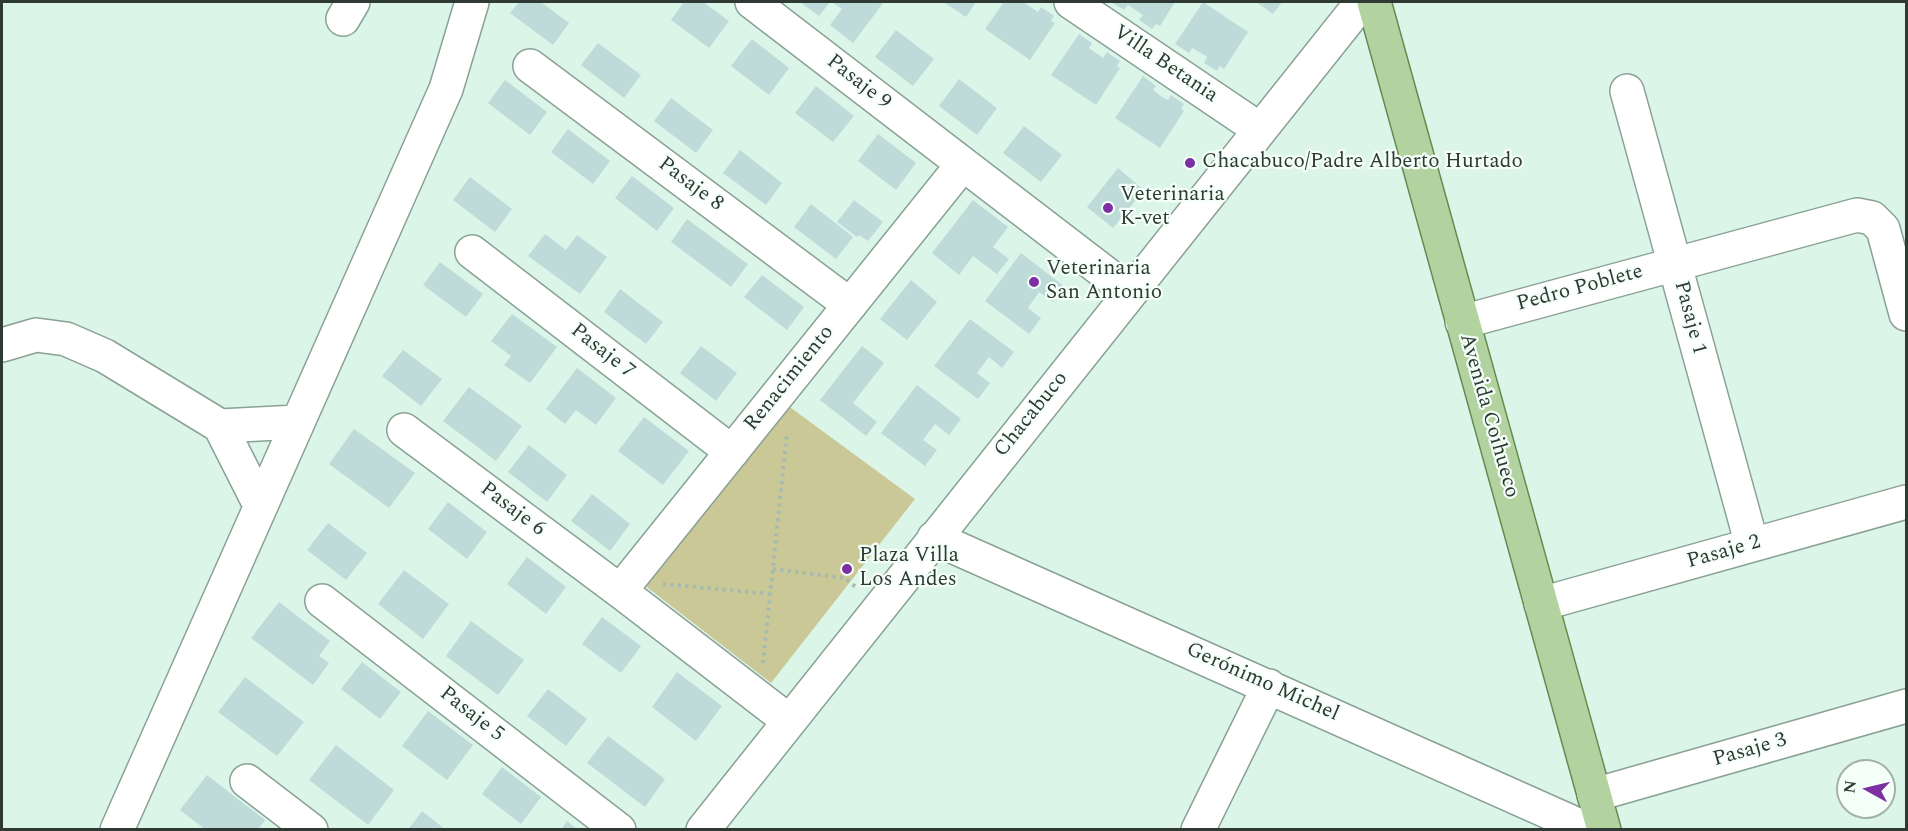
<!DOCTYPE html>
<html>
<head>
<meta charset="utf-8">
<style>
  body { margin:0 }
  #map { position:relative; width:1908px; height:831px; overflow:hidden; background:#dcf5e9; font-family:Spectral,serif }
  canvas { display:block }
  .frame { position:absolute; inset:0; border:3px solid #303a35; pointer-events:none }
  .north { position:absolute; left:1836px; top:759px; width:60px; height:60px; box-sizing:border-box; background:#f4fff9; border:2px solid #a6b0ab; border-radius:50%; rotate:278deg; font-size:16px; font-weight:700; line-height:24px; text-align:center; color:#303a35 }
  .north::after { content:''; display:block; margin:auto; width:21px; height:27px; background:#7c30a1; clip-path:polygon(50% 0,100% 100%,50% 72%,0 100%) }
</style>
</head>
<body>
<div id="map">
<canvas width="1908" height="831"></canvas>
<div class="frame"></div>
<div class="north">N</div>
</div>
<script>
const ctx = document.querySelector('canvas').getContext('2d');
ctx.lineJoin = 'round';
function fillPath(path, color) { ctx.fillStyle = color; ctx.fill(path, 'evenodd'); }
const toPath = rows => new Path2D(rows.map(r => 'M' + r).join(''));
function strokePath(path, color, width, dash) { ctx.strokeStyle = color; ctx.lineWidth = width; ctx.lineCap = dash ? 'butt' : 'round'; ctx.setLineDash(dash || []); ctx.stroke(path); }
function label(font, color, halo, rows, align = 'center') {
  ctx.font = font + ' Spectral,serif'; ctx.lineWidth = 4.5; ctx.setLineDash([]); ctx.textBaseline = 'middle'; ctx.strokeStyle = halo; ctx.fillStyle = color; for (const [text, x, y, turn = 0] of rows) {
    ctx.save(); ctx.translate(x, y); ctx.rotate((+turn || 0) * Math.PI / 180); ctx.textAlign = isNaN(turn) ? turn : align; if (halo) ctx.strokeText(text, 0, 0); ctx.fillText(text, 0, 0); ctx.restore();
  }
}
const green = toPath([
  [783,402,915,499,771,683,639,581]
]);
const building = toPath([
  [519,2,541,2,569,23,553,45,510,13],
  [684,2,703,2,729,21,709,48,671,20],
  [800,2,830,2,819,16],
  [832,2,884,2,853,43,830,25,842,9],
  [943,2,976,2,966,17],
  [1004,2,1023,2,1038,12,1041,7,1054,16,1051,21,1055,23,1030,60,985,29],
  [1111,2,1175,2,1160,26,1156,24,1152,29,1139,20,1143,15,1128,5,1124,10],
  [1203,2,1248,32,1224,69,1220,66,1217,71,1204,63,1207,57,1201,53,1192,48,1189,53,1175,44],
  [1256,2,1282,2,1273,14],
  [896,30,934,59,913,86,875,57],
  [1079,34,1092,43,1089,48,1103,58,1107,52,1120,61,1117,66,1120,68,1096,105,1051,75],
  [752,39,789,68,769,95,731,66],
  [598,43,641,75,624,98,581,65],
  [1143,76,1156,86,1153,90,1162,97,1168,100,1171,95,1184,104,1181,109,1184,111,1160,148,1115,118],
  [959,79,997,108,977,135,939,106],
  [505,80,547,112,530,135,488,103],
  [816,86,854,116,833,142,795,113],
  [671,98,713,130,696,153,654,121],
  [1024,126,1062,155,1041,182,1003,153],
  [568,129,610,161,593,184,551,152],
  [878,134,916,163,896,190,858,161],
  [740,150,782,183,766,205,723,173],
  [1118,168,1144,190,1113,228,1087,207],
  [632,176,674,208,657,231,615,198],
  [470,177,512,209,495,232,453,200],
  [854,200,883,222,868,241,859,235,857,237,837,222],
  [973,200,1008,227,993,247,1009,259,997,274,973,256,959,275,932,253],
  [811,204,853,237,836,259,794,227],
  [687,219,748,264,731,287,671,242],
  [545,234,566,250,577,235,607,257,580,294,528,256],
  [1021,253,1065,287,1053,302,1039,292,1028,308,1041,318,1029,334,985,301],
  [440,262,483,294,466,317,423,285],
  [762,275,804,307,787,330,744,297],
  [911,280,937,302,907,340,880,319],
  [620,289,663,322,646,344,604,312],
  [512,314,557,347,530,383,504,365,511,356,491,341],
  [970,319,1014,352,1002,368,989,357,977,373,990,383,978,399,934,366],
  [701,346,737,373,716,401,680,373],
  [862,346,884,363,853,403,877,422,866,436,820,400],
  [403,350,442,379,421,406,382,376],
  [577,368,616,398,596,425,576,410,565,424,546,409],
  [917,385,961,419,949,435,935,424,923,440,937,450,925,466,881,433],
  [469,387,522,426,496,461,443,421],
  [644,417,689,451,663,485,618,451],
  [354,429,415,473,389,508,329,464],
  [529,445,567,475,547,502,508,472],
  [592,494,630,524,610,551,571,521],
  [448,502,487,532,467,559,428,529],
  [328,523,367,553,346,580,307,550],
  [527,557,566,587,546,614,507,584],
  [404,570,449,604,423,639,378,604],
  [279,602,330,641,319,656,329,663,313,685,251,638],
  [602,617,641,646,621,673,582,644],
  [471,621,524,660,498,695,446,656],
  [362,662,401,692,380,719,341,689],
  [677,672,722,706,696,741,652,707],
  [245,677,304,722,277,756,218,712],
  [548,689,587,719,566,746,527,716],
  [428,711,473,745,447,780,402,746],
  [608,736,665,779,645,807,587,763],
  [336,745,394,790,368,825,309,780],
  [502,767,541,797,521,824,482,794],
  [207,775,265,820,258,830,206,830,180,810],
  [422,811,446,830,408,830],
  [567,821,578,830,561,830]
]);
const path = toPath([
  [773,569,845,578,858,589],
  [663,584,770,594],
  [763,663,787,432]
]);
const minor = toPath([
  [752,2,963,164],
  [1071,2,1259,129],
  [343,19,353,2],
  [530,66,850,305],
  [1627,91,1752,545],
  [472,252,732,452],
  [1462,322,1857,215,1872,218,1883,229,1906,314],
  [2,345,36,335,66,339,105,356,220,426,297,422],
  [220,426,260,505],
  [404,430,620,591],
  [934,538,1589,830],
  [322,601,619,830],
  [1541,604,1906,502],
  [789,721,620,591,963,164,1130,292],
  [247,781,311,830],
  [1594,795,1906,706],
  [117,830,446,89,472,2],
  [703,830,1362,2],
  [1198,830,1269,686]
]);
const major = toPath([
  [1374,2,1604,830]
]);
const markers = [
  [1190,163,6,"#7c30a1"],
  [1108,208,6,"#7c30a1"],
  [1034,282,6,"#7c30a1"],
  [847,569,6,"#7c30a1"]
];
const streetNames = [
  ["Villa Betania",1165,65,34],
  ["Pasaje 9",858,83,38],
  ["Pasaje 8",690,185,37],
  ["Pedro Poblete",1580,289,-15],
  ["Pasaje 1",1689,318,75],
  ["Pasaje 7",602,352,38],
  ["Renacimiento",790,379,-51],
  ["Chacabuco",1032,415,-51],
  ["Avenida Coihueco",1488,416,74],
  ["Pasaje 6",512,510,37],
  ["Pasaje 2",1724,553,-16],
  ["Gerónimo Michel",1262,683,24],
  ["Pasaje 5",471,715,38],
  ["Pasaje 3",1750,751,-16]
];
const poiNames = [
  ["Chacabuco/Padre Alberto Hurtado",1202,163],
  ["Veterinaria",1120,196],
  ["K-vet",1120,220],
  ["Veterinaria",1046,270],
  ["San Antonio",1046,294],
  ["Plaza Villa",859,557],
  ["Los Andes",859,581]
];
fillPath(green, '#cbc897');
fillPath(building, '#bedbda');
strokePath(minor, '#8aa196', 36);
strokePath(major, '#638a50', 36);
strokePath(path, '#a6bab0', 4, [3, 4.5]);
strokePath(minor, '#fff', 33);
strokePath(major, '#b2d39f', 33);
for (const [x, y, r, color] of markers) { const dot = new Path2D(); dot.arc(x, y, r, 0, 2 * Math.PI); ctx.fillStyle = color; ctx.fill(dot); strokePath(dot, '#f4fff9', 2); }
label('21px', '#303a35', '#f4fff9', streetNames);
label('21px', '#303a35', '#f4fff9', poiNames, 'left');
</script>
</body>
</html>
